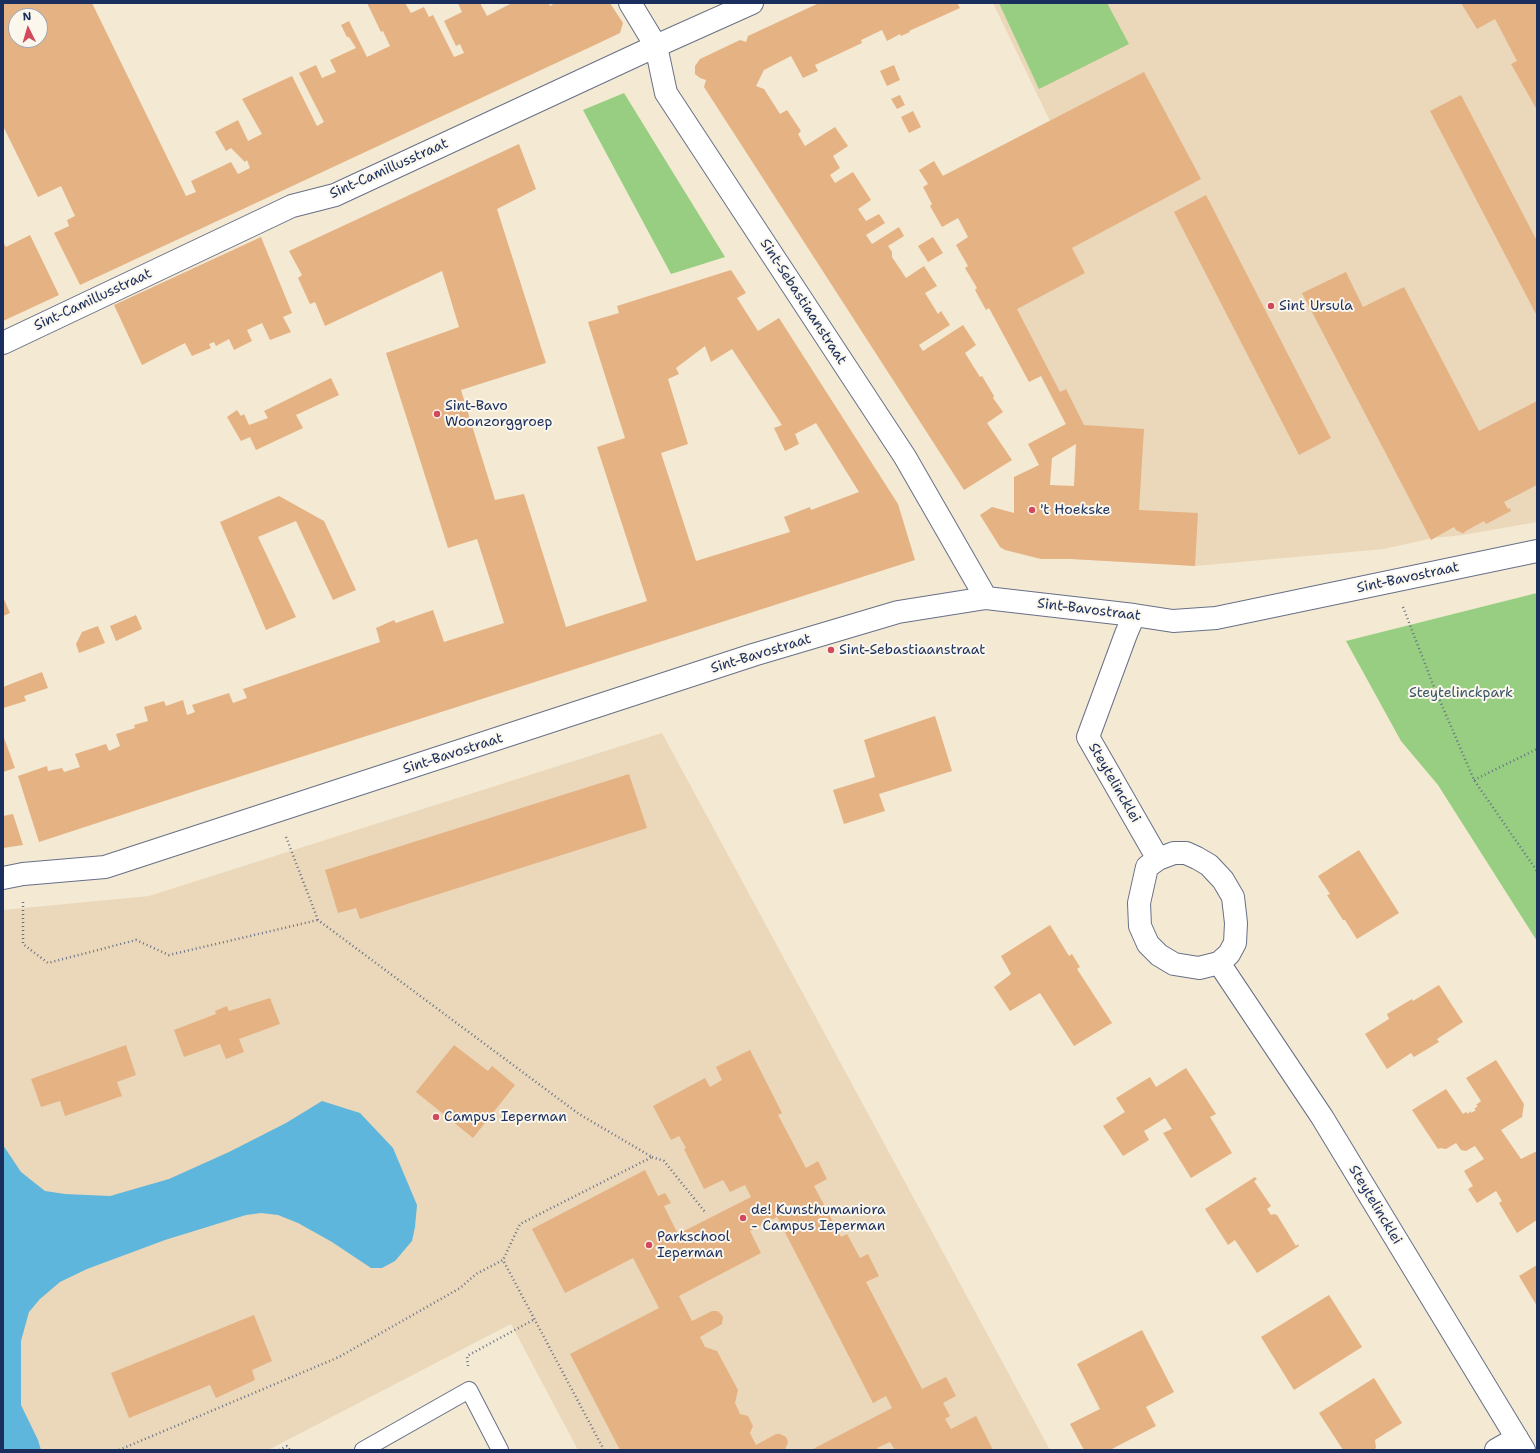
<!DOCTYPE html>
<html>
<head>
<meta charset="utf-8">
<style>
  body { margin:0 }
  #map { position:relative; width:1540px; height:1453px; overflow:hidden; background:#f4e9d2; font-family:"Shantell Sans",sans-serif }
  canvas { display:block }
  .frame { position:absolute; inset:0; border:4px solid #1b2f5e; pointer-events:none }
  .north { position:absolute; left:8px; top:8px; width:40px; height:40px; box-sizing:border-box; background:#fbf7ec; border:1px solid #a1a7b3; border-radius:50%; rotate:355deg; font-size:11px; font-weight:700; line-height:16px; text-align:center; color:#1b2f5e }
  .north::after { content:''; display:block; margin:auto; width:14px; height:18px; background:#d1495b; clip-path:polygon(50% 0,100% 100%,50% 72%,0 100%) }
</style>
</head>
<body>
<div id="map">
<canvas width="1540" height="1453"></canvas>
<div class="frame"></div>
<div class="north">N</div>
</div>
<script>
const ctx = document.querySelector('canvas').getContext('2d');
ctx.lineJoin = 'round';
function fillPath(path, color) { ctx.fillStyle = color; ctx.fill(path, 'evenodd'); }
const toPath = rows => new Path2D(rows.map(r => 'M' + r).join(''));
function strokePath(path, color, width, dash) { ctx.strokeStyle = color; ctx.lineWidth = width; ctx.lineCap = dash ? 'butt' : 'round'; ctx.setLineDash(dash || []); ctx.stroke(path); }
function label(font, color, halo, rows, align = 'center') {
  ctx.font = font + ' "Shantell Sans",sans-serif'; ctx.lineWidth = 4; ctx.setLineDash([]); ctx.textBaseline = 'middle'; ctx.strokeStyle = halo; ctx.fillStyle = color; for (const [text, x, y, turn = 0] of rows) {
    ctx.save(); ctx.translate(x, y); ctx.rotate((+turn || 0) * Math.PI / 180); ctx.textAlign = isNaN(turn) ? turn : align; if (halo) ctx.strokeText(text, 0, 0); ctx.fillText(text, 0, 0); ctx.restore();
  }
}
const built = toPath([
  [993,3,1537,3,1537,522,1463,535,1433,538,1384,549,1195,566,1071,559,1076,444,938,178,1050,121],
  [662,733,1050,1450,578,1450,511,1324,268,1450,3,1450,3,910,149,896]
]);
const green = toPath([
  [999,3,1107,3,1129,44,1039,89],
  [624,93,725,257,671,274,583,110],
  [1537,593,1537,941,1438,785,1401,741,1346,641]
]);
const water = toPath([
  [322,1101,360,1113,393,1148,417,1205,415,1227,412,1241,395,1261,382,1268,371,1268,332,1242,298,1223,278,1215,261,1213,246,1215,165,1240,87,1269,60,1282,40,1299,29,1312,21,1341,21,1405,38,1440,41,1450,3,1450,3,1145,21,1172,45,1191,65,1194,110,1196,169,1179,229,1152,286,1123]
]);
const building = toPath([
  [3,3,92,3,186,196,196,192,191,181,231,162,238,174,250,168,247,160,245,162,231,148,226,151,215,132,238,120,248,141,262,134,242,99,292,76,317,126,324,122,299,73,316,65,322,78,336,72,330,60,356,48,349,37,347,37,341,25,349,21,367,57,390,46,383,31,381,32,367,3,405,3,411,13,424,7,429,17,433,15,454,57,464,53,460,44,456,46,444,21,462,12,458,3,480,3,487,16,512,3,549,3,550,6,555,3,610,3,623,23,620,33,599,43,80,285,54,233,69,226,67,220,75,216,61,186,38,197,3,126],
  [16,16,40,16,40,40,16,40],
  [819,3,957,3,960,8,909,31,910,32,901,36,900,34,887,41,882,30,861,40,862,43,815,65,818,71,803,78,791,56,764,70,756,86,764,89,780,114,787,110,801,131,798,134,805,146,835,127,848,146,833,156,840,168,830,175,835,183,853,172,871,200,858,209,866,221,879,214,885,223,866,235,872,244,899,227,904,236,888,246,892,252,892,257,906,278,924,266,937,286,925,293,938,314,941,311,950,325,919,345,923,351,963,325,976,345,965,353,980,377,982,376,994,396,993,398,1003,412,987,423,1012,460,964,490,704,87,706,80,700,78,695,74,695,66,700,59,740,40,746,42,748,36],
  [1461,3,1537,3,1537,110,1511,64,1517,61,1495,19,1477,29],
  [894,65,900,80,887,86,880,71],
  [1144,72,1201,179,1072,248,1085,273,1017,309,1060,392,1066,389,1084,425,1144,429,1139,510,1198,513,1195,566,1071,559,1041,559,1005,550,1000,547,980,515,992,507,1014,513,1014,477,1039,465,1028,444,1066,424,1041,376,1029,382,989,308,986,310,975,290,977,288,965,268,968,266,956,245,968,237,958,218,942,227,930,206,932,204,923,187,928,184,919,170,934,161,943,176],
  [1076,444,1074,486,1050,485,1052,458],
  [900,95,905,105,897,109,891,99],
  [1461,95,1537,241,1537,316,1430,111],
  [913,111,921,127,909,133,901,117],
  [519,144,536,189,497,209,546,363,461,390,495,500,524,494,566,627,647,601,597,447,625,438,588,322,619,313,617,306,731,270,746,293,737,298,758,331,779,318,898,504,915,560,195,791,39,842,18,776,47,766,48,771,62,768,64,772,80,767,75,754,106,744,109,751,120,746,116,734,135,728,134,725,148,721,144,707,164,701,166,706,183,700,187,715,195,712,192,705,229,693,233,703,247,698,243,689,380,642,376,628,394,620,396,623,433,610,444,642,504,623,477,539,448,548,386,353,459,327,442,271,325,326,315,302,310,304,298,278,302,275,289,251],
  [705,346,711,362,732,349,782,425,774,428,785,451,799,444,795,434,816,423,859,492,811,510,810,507,784,517,790,532,696,561,661,453,688,444,668,379,679,374,676,368],
  [1206,195,1331,438,1299,455,1174,212],
  [30,235,59,295,3,321,3,242,6,247],
  [261,237,292,313,283,317,291,332,270,340,262,323,247,330,252,341,234,350,229,339,216,346,214,342,209,344,211,348,192,356,185,343,142,365,114,305],
  [933,237,943,253,928,262,918,246],
  [1346,272,1363,307,1404,287,1479,431,1537,401,1537,485,1504,502,1508,509,1510,508,1511,511,1486,524,1484,521,1464,532,1465,533,1462,533,1456,530,1454,527,1431,540,1302,293],
  [331,378,339,395,296,415,303,428,256,450,250,437,241,441,227,417,237,410,241,416,244,414,249,425,268,418,264,411],
  [279,496,324,521,356,590,333,600,296,521,258,537,296,617,266,630,220,522],
  [3,597,10,613,3,616],
  [136,615,142,629,116,641,110,626],
  [98,626,105,643,79,653,76,644,82,632],
  [42,672,48,688,24,696,26,701,3,708,3,687],
  [935,716,952,771,879,794,885,811,844,824,833,790,875,777,864,740],
  [3,735,15,768,3,772],
  [629,774,647,828,360,919,356,908,338,913,325,870],
  [13,814,23,845,3,848,3,816],
  [1359,850,1399,913,1357,939,1345,920,1343,920,1327,895,1330,894,1318,876],
  [1050,925,1069,956,1072,954,1080,967,1077,969,1112,1023,1074,1046,1040,993,1010,1011,994,987,1011,974,1001,956],
  [1439,985,1463,1022,1437,1039,1439,1042,1414,1057,1411,1053,1387,1069,1365,1034,1389,1019,1387,1014,1412,999,1413,1001],
  [270,998,280,1024,239,1039,244,1052,226,1059,220,1044,184,1057,174,1030,216,1014,215,1011,227,1006,229,1011],
  [126,1045,136,1075,117,1082,122,1096,65,1116,60,1101,41,1107,31,1079],
  [454,1045,488,1071,492,1066,515,1085,473,1138,416,1092],
  [750,1050,782,1113,778,1115,806,1168,818,1161,827,1179,814,1186,841,1237,847,1234,860,1258,868,1254,879,1276,866,1282,922,1389,946,1377,956,1396,943,1403,950,1416,945,1419,951,1429,976,1416,993,1450,895,1450,890,1442,877,1448,879,1450,811,1450,892,1408,886,1396,873,1403,777,1217,750,1231,761,1253,679,1296,692,1321,712,1311,717,1311,720,1313,723,1317,722,1324,700,1337,705,1347,717,1351,738,1390,735,1403,740,1414,748,1416,753,1426,750,1433,756,1445,776,1434,780,1434,786,1437,788,1442,785,1450,620,1450,570,1354,659,1308,633,1258,565,1293,532,1229,645,1170,658,1196,665,1193,671,1203,664,1206,678,1234,751,1197,745,1185,730,1192,723,1180,704,1189,684,1149,686,1148,679,1136,671,1140,653,1106,705,1078,710,1087,722,1080,716,1067],
  [1496,1060,1524,1104,1522,1117,1501,1130,1521,1159,1537,1151,1537,1220,1517,1233,1499,1203,1502,1201,1496,1191,1477,1203,1468,1189,1473,1186,1464,1171,1484,1159,1475,1146,1466,1151,1461,1150,1456,1143,1446,1149,1440,1148,1438,1149,1412,1110,1446,1089,1463,1114,1466,1112,1468,1114,1470,1111,1471,1113,1476,1110,1474,1109,1478,1106,1476,1105,1481,1101,1466,1078],
  [1186,1068,1216,1114,1210,1117,1232,1153,1191,1178,1163,1133,1172,1129,1165,1118,1144,1131,1149,1140,1123,1156,1103,1126,1125,1112,1116,1098,1150,1077,1156,1087],
  [1255,1177,1257,1179,1254,1181,1271,1206,1267,1209,1271,1215,1274,1214,1277,1215,1296,1246,1298,1244,1299,1246,1257,1273,1235,1240,1228,1245,1205,1209],
  [1537,1265,1537,1306,1519,1276],
  [1329,1295,1362,1347,1294,1390,1261,1337],
  [254,1315,272,1361,252,1370,255,1380,216,1398,210,1385,129,1418,111,1373],
  [1142,1330,1174,1392,1146,1407,1156,1426,1110,1450,1084,1450,1070,1424,1100,1409,1077,1364],
  [1374,1378,1402,1423,1375,1440,1376,1448,1373,1450,1343,1450,1319,1413]
]);
const path = toPath([
  [1403,607,1434,687,1474,780,1537,871],
  [1474,780,1537,749],
  [286,837,318,920,579,1114,652,1157,520,1224,503,1260],
  [23,902,23,944,48,963,136,940,169,955,318,920],
  [652,1157,664,1161,705,1212],
  [468,1366,467,1356,535,1319],
  [119,1450,339,1357,460,1288,476,1274,503,1260,604,1450],
  [279,1450,287,1446,290,1450]
]);
const lane = toPath([
  [363,1450,469,1390,500,1450]
]);
const street = toPath([
  [630,3,656,46,666,93,905,457,986,598],
  [3,343,292,206,335,195,656,46,752,3],
  [1134,615,1126,634,1088,737,1158,859],
  [1174,853,1186,853,1197,858,1209,865,1223,880,1233,897,1236,923,1235,943,1229,954,1219,963,1199,968,1174,964,1159,955,1148,944,1140,926,1139,903,1147,867,1158,859,1174,853],
  [3,878,23,874,105,867,753,655,898,612,986,598,1134,615,1173,621,1216,618,1537,551],
  [1219,963,1322,1117,1524,1450],
  [1496,1450,1517,1438]
]);
const markers = [
  [1271,306,4,"#d1495b"],
  [437,414,4,"#d1495b"],
  [1032,510,4,"#d1495b"],
  [831,650,4,"#d1495b"],
  [436,1117,4,"#d1495b"],
  [743,1218,4,"#d1495b"],
  [649,1245,4,"#d1495b"]
];
const streetNames = [
  ["Sint-Camillusstraat",389,169,-24],
  ["Sint-Camillusstraat",93,300,-25],
  ["Sint-Sebastiaanstraat",803,302,57],
  ["Sint-Bavostraat",1408,578,-12],
  ["Sint-Bavostraat",1089,610,7],
  ["Sint-Bavostraat",761,654,-17],
  ["Sint-Bavostraat",453,754,-18],
  ["Steytelincklei",1114,783,60],
  ["Steytelincklei",1375,1205,59]
];
const poiNames = [
  ["Sint Ursula",1279,306],
  ["Sint-Bavo",445,406],
  ["Woonzorggroep",445,422],
  ["'t Hoekske",1040,510],
  ["Sint-Sebastiaanstraat",839,650],
  ["Campus Ieperman",444,1117],
  ["de! Kunsthumaniora",751,1210],
  ["- Campus Ieperman",751,1226],
  ["Parkschool",657,1237],
  ["Ieperman",657,1253]
];
const parkNames = [
  ["Steytelinckpark",1461,693]
];
fillPath(built, '#ebd8ba');
fillPath(green, '#97ce81');
fillPath(water, '#5fb6dc');
fillPath(building, '#e5b284');
strokePath(lane, '#677087', 18);
strokePath(street, '#677087', 24);
strokePath(path, '#677087', 2.5, [1, 3]);
strokePath(lane, '#fff', 16);
strokePath(street, '#fff', 22);
for (const [x, y, r, color] of markers) { const dot = new Path2D(); dot.arc(x, y, r, 0, 2 * Math.PI); ctx.fillStyle = color; ctx.fill(dot); strokePath(dot, '#fbf7ec', 1.5); }
label('14px', '#1b2f5e', '#fbf7ec', streetNames);
label('14px', '#1b2f5e', '#fbf7ec', poiNames, 'left');
label('14px', '#3a5767', '#fbf7ec', parkNames);
</script>
</body>
</html>
